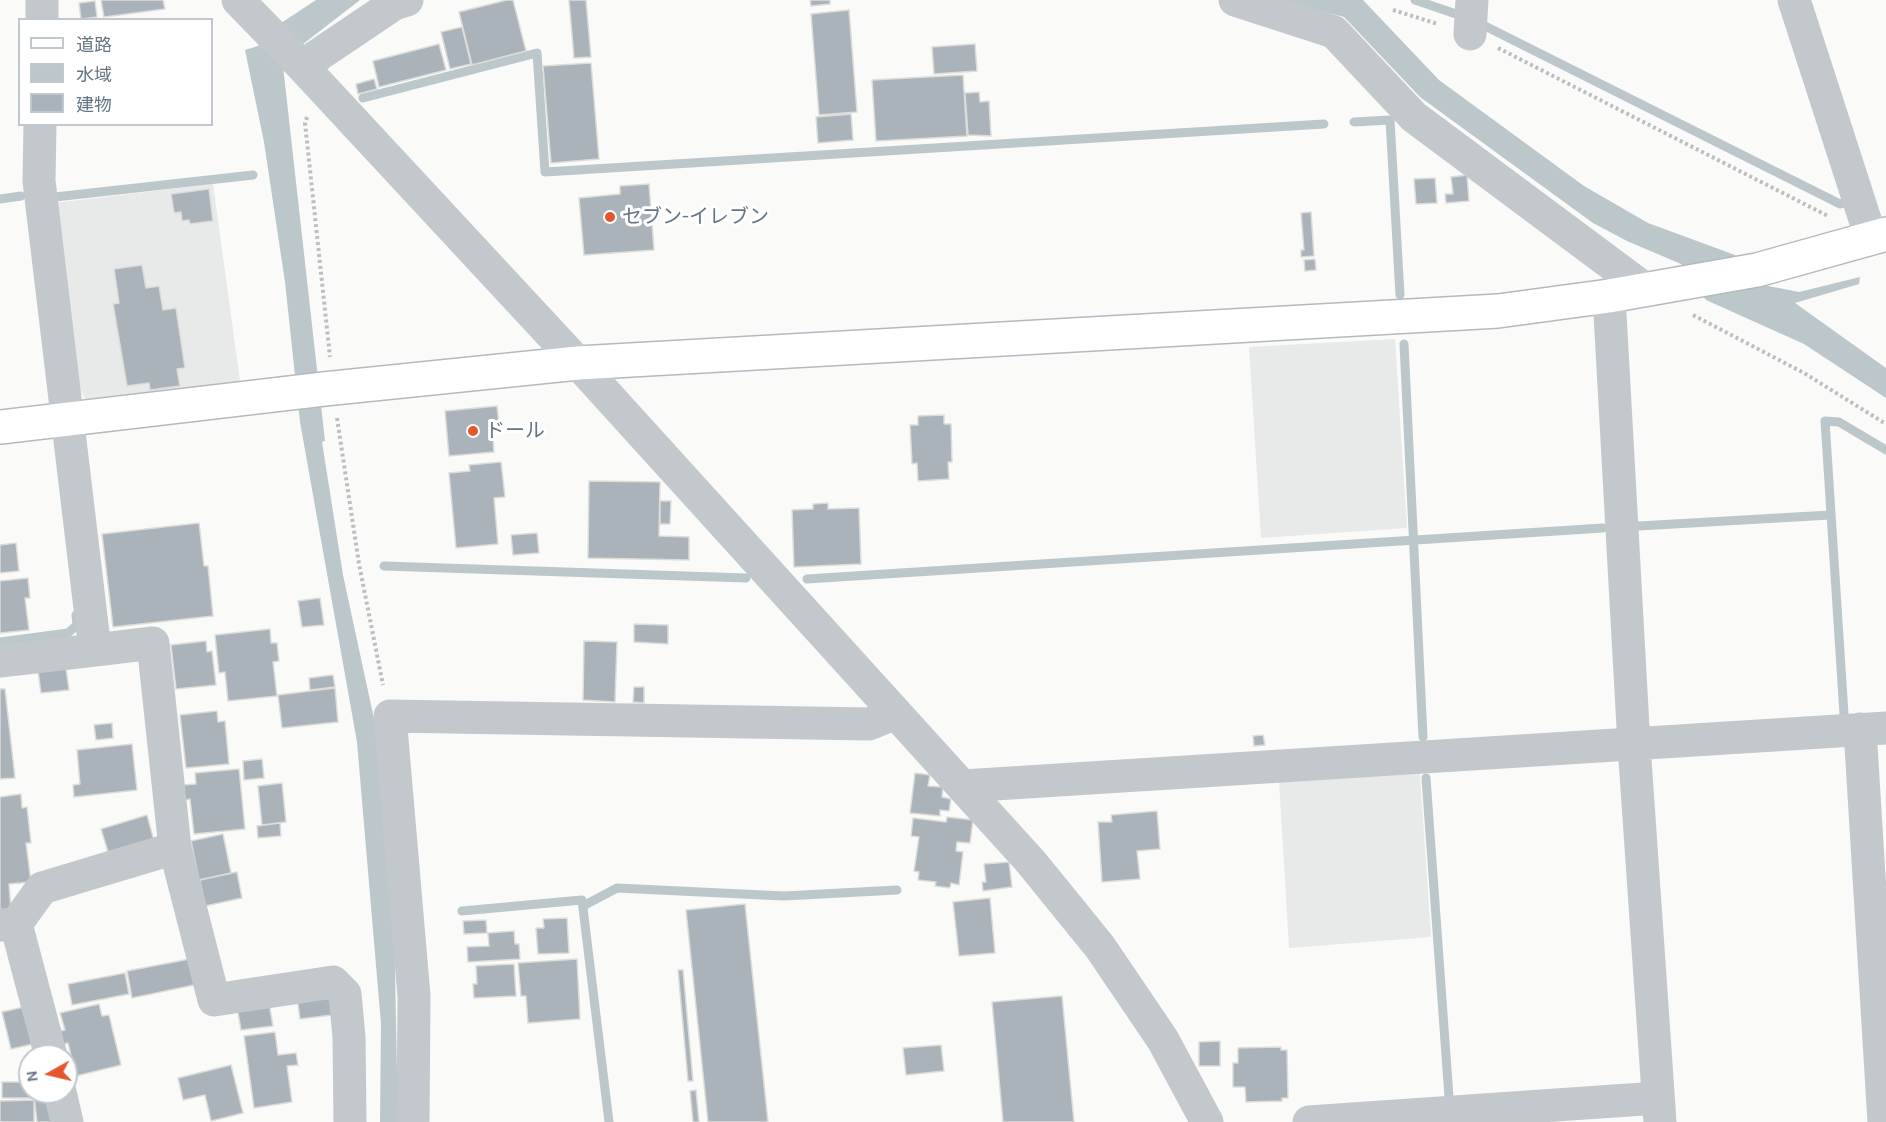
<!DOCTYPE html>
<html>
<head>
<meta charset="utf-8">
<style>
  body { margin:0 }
  #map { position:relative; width:1886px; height:1122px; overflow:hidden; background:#fafaf8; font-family:Karla,"Noto Sans JP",sans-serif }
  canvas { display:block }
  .legend { position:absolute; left:18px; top:18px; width:195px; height:108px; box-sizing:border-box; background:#fff; border:2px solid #c1c8cd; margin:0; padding:8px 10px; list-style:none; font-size:18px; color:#657683 }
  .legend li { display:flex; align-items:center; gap:12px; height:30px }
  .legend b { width:30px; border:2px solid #c1c8cd }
  .north { position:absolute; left:18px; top:1044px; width:60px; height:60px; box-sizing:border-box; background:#fff; border:2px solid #c1c8cd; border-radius:50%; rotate:262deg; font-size:16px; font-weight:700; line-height:24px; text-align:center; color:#657683 }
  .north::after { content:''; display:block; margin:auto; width:21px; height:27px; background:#e4572e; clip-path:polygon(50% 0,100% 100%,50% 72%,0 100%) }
</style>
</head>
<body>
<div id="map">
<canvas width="1886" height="1122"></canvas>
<ul class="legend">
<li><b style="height:8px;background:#fff"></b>道路</li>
<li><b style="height:16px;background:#bbc7cb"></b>水域</li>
<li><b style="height:16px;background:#aab3b9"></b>建物</li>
</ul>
<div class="north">N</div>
</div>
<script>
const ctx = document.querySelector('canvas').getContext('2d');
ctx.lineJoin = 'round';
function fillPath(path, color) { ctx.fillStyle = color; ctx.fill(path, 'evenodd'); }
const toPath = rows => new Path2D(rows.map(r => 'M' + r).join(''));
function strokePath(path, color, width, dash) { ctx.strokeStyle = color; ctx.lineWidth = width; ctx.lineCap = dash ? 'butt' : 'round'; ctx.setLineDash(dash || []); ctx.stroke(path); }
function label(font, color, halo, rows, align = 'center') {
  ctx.font = font + ' Karla,"Noto Sans JP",sans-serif'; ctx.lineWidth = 6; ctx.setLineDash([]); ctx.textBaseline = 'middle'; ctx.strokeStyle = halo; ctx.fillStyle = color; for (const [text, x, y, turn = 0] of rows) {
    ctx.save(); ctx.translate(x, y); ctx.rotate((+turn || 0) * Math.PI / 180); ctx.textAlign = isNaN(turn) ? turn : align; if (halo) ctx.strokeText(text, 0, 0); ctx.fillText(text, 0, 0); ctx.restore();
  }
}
const built = toPath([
  [213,184,240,381,87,401,76,385,54,203],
  [1395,339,1407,528,1261,538,1249,347],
  [1420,774,1431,937,1289,948,1279,781]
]);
const water = toPath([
  [316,0,360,0,294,51,283,66,325,441,322,442,343,575,379,742,394,920,398,1122,380,1122,381,1024,357,742,300,422,285,282,264,142,245,50,261,45,272,29],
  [1278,0,1363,0,1439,80,1584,186,1648,223,1735,255,1758,284,1799,292,1860,277,1859,284,1795,303,1886,368,1886,398,1804,344,1706,300,1681,264,1627,241,1593,223,1420,97,1344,17]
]);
const stream = toPath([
  [1415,0,1459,15],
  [1483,25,1840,204,1849,201,1847,196],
  [363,98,537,53,545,172,1324,124],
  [1354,122,1390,120,1400,295],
  [55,197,253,175],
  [0,199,21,196],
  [1404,344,1423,737],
  [1639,526,1830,515],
  [384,566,746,578],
  [807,579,1603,528],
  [0,642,68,633,77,625,76,615],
  [1844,714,1825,421,1839,422,1886,450],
  [1426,778,1449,1097],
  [583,906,617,888,784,896,897,890],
  [462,911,582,900,609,1122]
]);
const building = toPath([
  [101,0,163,0,165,9,104,17,101,0],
  [507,0,513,0,526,51,472,65,459,12,507,0],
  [569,0,586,0,591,57,574,58,569,0],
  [810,0,830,0,830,4,811,6,810,0],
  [95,1,97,17,81,19,79,3,95,1],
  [849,10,857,112,819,115,811,14,849,10],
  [462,27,471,64,450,69,441,32,462,27],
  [439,44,446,70,379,87,373,61,439,44],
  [975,44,977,71,934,74,932,47,975,44],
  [591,63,599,159,551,163,543,66,591,63],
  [963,75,967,136,876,141,872,80,963,75],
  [374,79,377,89,358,94,356,84,374,79],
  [979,92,980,102,989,101,991,136,968,135,965,93,979,92],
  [851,114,853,140,818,143,816,117,851,114],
  [1467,175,1469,201,1446,203,1445,194,1453,194,1451,177,1467,175],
  [1435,178,1437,203,1416,204,1414,179,1435,178],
  [649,184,654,250,584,255,579,198,620,194,620,186,649,184],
  [209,189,213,221,190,224,189,220,182,221,181,212,174,213,171,194,209,189],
  [1311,212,1314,256,1301,257,1301,250,1304,250,1301,213,1311,212],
  [1315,259,1316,270,1305,271,1304,260,1315,259],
  [142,265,146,288,159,286,163,310,176,308,185,368,177,369,180,386,150,390,149,383,127,386,113,304,119,303,114,269,142,265],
  [497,406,499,424,492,425,494,452,449,456,445,411,497,406],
  [944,415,944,424,951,424,952,462,948,462,949,479,918,481,917,463,912,464,910,425,918,425,918,416,944,415],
  [501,462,505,497,494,498,498,544,456,548,449,473,470,471,469,465,501,462],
  [589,481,660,482,659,536,689,537,689,560,588,558,589,481],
  [660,501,671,501,670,524,660,524,660,501],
  [828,503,828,509,859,508,861,564,794,567,792,510,813,509,813,504,828,503],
  [199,523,204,566,208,566,213,616,113,627,102,534,199,523],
  [537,533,539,553,513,555,511,535,537,533],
  [16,543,19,571,0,573,0,545,16,543],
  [28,578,30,598,25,598,29,630,0,633,0,581,28,578],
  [320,598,324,625,302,627,298,601,320,598],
  [634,624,668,625,668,644,634,642,634,624],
  [270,629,271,643,277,643,279,661,273,662,277,696,228,701,225,672,219,673,215,635,270,629],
  [206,641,207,652,212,651,216,685,176,689,171,645,206,641],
  [584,641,617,642,615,702,583,700,584,641],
  [66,668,69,690,41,693,38,671,66,668],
  [333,675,335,687,310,690,309,678,333,675],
  [634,687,644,687,644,703,633,702,634,687],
  [335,688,338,722,282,728,278,695,335,688],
  [0,689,5,689,15,778,0,779,0,689],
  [217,711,218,722,225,721,229,764,186,768,180,715,217,711],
  [112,723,113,738,96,740,94,725,112,723],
  [1263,735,1265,745,1254,746,1253,736,1263,735],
  [132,744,137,790,74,797,73,785,80,784,77,750,132,744],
  [262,759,264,778,244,780,243,761,262,759],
  [239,769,245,829,194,834,190,799,185,800,183,785,196,784,195,773,239,769],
  [915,773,930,775,928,786,943,787,942,797,951,799,949,811,940,810,940,816,910,813,915,773],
  [282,783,286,822,262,825,258,786,282,783],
  [21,794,22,808,27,807,31,843,26,843,31,882,9,884,11,910,0,912,0,797,21,794],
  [1157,811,1160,849,1137,851,1140,879,1102,882,1098,822,1112,822,1111,815,1157,811],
  [147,815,154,841,109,855,101,829,147,815],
  [947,817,973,820,970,843,957,842,956,851,963,852,959,885,951,883,950,888,935,886,936,882,918,880,919,872,914,871,919,837,911,836,913,818,946,822,947,817],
  [280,823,281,836,258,838,257,826,280,823],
  [223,834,231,873,199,880,191,841,223,834],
  [1009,862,1012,887,983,891,982,882,986,882,984,864,1009,862],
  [237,872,242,898,205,906,200,880,237,872],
  [990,898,995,953,959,956,953,902,990,898],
  [745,904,768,1122,708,1122,686,910,745,904],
  [567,918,569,953,538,954,536,928,544,928,543,919,567,918],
  [486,920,487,933,464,934,463,921,486,920],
  [514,931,515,944,519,944,520,959,468,962,467,947,489,946,488,933,514,931],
  [190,959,194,985,132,998,127,971,190,959],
  [577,959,580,1019,528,1023,526,996,521,996,518,963,577,959],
  [514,964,516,996,474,998,473,984,477,984,476,966,514,964],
  [678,970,683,970,693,1081,688,1081,678,970],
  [125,973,129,994,72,1005,68,984,125,973],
  [329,993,332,1015,300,1019,297,997,329,993],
  [1062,996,1074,1122,1003,1122,992,1002,1062,996],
  [269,1003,273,1026,241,1030,237,1007,269,1003],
  [99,1004,102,1016,109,1015,121,1065,76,1076,68,1043,60,1045,57,1032,65,1030,60,1013,99,1004],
  [24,1007,33,1044,11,1049,2,1012,24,1007],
  [275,1032,278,1055,296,1053,298,1065,287,1066,292,1102,254,1108,244,1036,275,1032],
  [1220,1041,1220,1066,1199,1066,1199,1042,1220,1041],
  [941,1045,944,1071,906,1075,903,1048,941,1045],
  [1281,1047,1281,1050,1287,1050,1288,1098,1282,1098,1282,1101,1246,1102,1245,1087,1233,1087,1233,1063,1238,1063,1238,1048,1281,1047],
  [231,1065,243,1113,211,1121,205,1095,183,1100,178,1078,231,1065],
  [2,1082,30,1082,30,1092,32,1092,32,1098,2,1098,2,1082],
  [696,1090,699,1122,693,1122,690,1091,696,1090],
  [51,1094,53,1122,37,1122,34,1095,51,1094],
  [34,1100,34,1122,0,1122,0,1101,34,1100]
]);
const path = toPath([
  [1393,10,1438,24],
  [1498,48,1828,216],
  [307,117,305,123,330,357],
  [1693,315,1804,373,1886,424],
  [337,418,359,564,383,685]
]);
const street = toPath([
  [238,0,302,66,578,363,1031,862,1100,947,1163,1040,1207,1122],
  [1235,0,1334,32,1414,117,1645,289],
  [1794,0,1871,238],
  [42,20,42,0],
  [1470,34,1472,0],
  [302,66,394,4,407,0],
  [1609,296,1634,745,1660,1122],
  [95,650,153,643,175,848,214,1000,333,982,345,994,349,1037,350,1122],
  [0,661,95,650,39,181,40,124],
  [1860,729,1884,1122],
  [963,786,1886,728],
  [16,924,51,1056],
  [0,925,16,924,42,888,175,848],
  [60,1092,67,1122],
  [413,1122,414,996,390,716,869,724,896,713],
  [1309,1122,1658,1098]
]);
const secondary = toPath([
  [0,427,324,389,578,363,1498,311,1609,296,1757,270,1886,234]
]);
const markers = [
  [610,217,6,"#e4572e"],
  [473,431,6,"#e4572e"]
];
const poiNames = [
  ["セブン-イレブン",622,217],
  ["ドール",485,431]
];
fillPath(built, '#e8e9e9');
fillPath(water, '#bbc7cb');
strokePath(stream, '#bbc7cb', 9);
fillPath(building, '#aab3b9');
strokePath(building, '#dcdcda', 1.5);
strokePath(secondary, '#b3babf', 36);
strokePath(path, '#bbbfc2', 4, [3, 3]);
strokePath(street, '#c3c8cc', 33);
strokePath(secondary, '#fff', 33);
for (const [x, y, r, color] of markers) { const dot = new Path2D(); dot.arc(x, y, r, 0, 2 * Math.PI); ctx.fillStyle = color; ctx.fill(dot); strokePath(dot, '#fff', 2); }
label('20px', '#657683', '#fff', poiNames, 'left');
</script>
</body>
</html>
